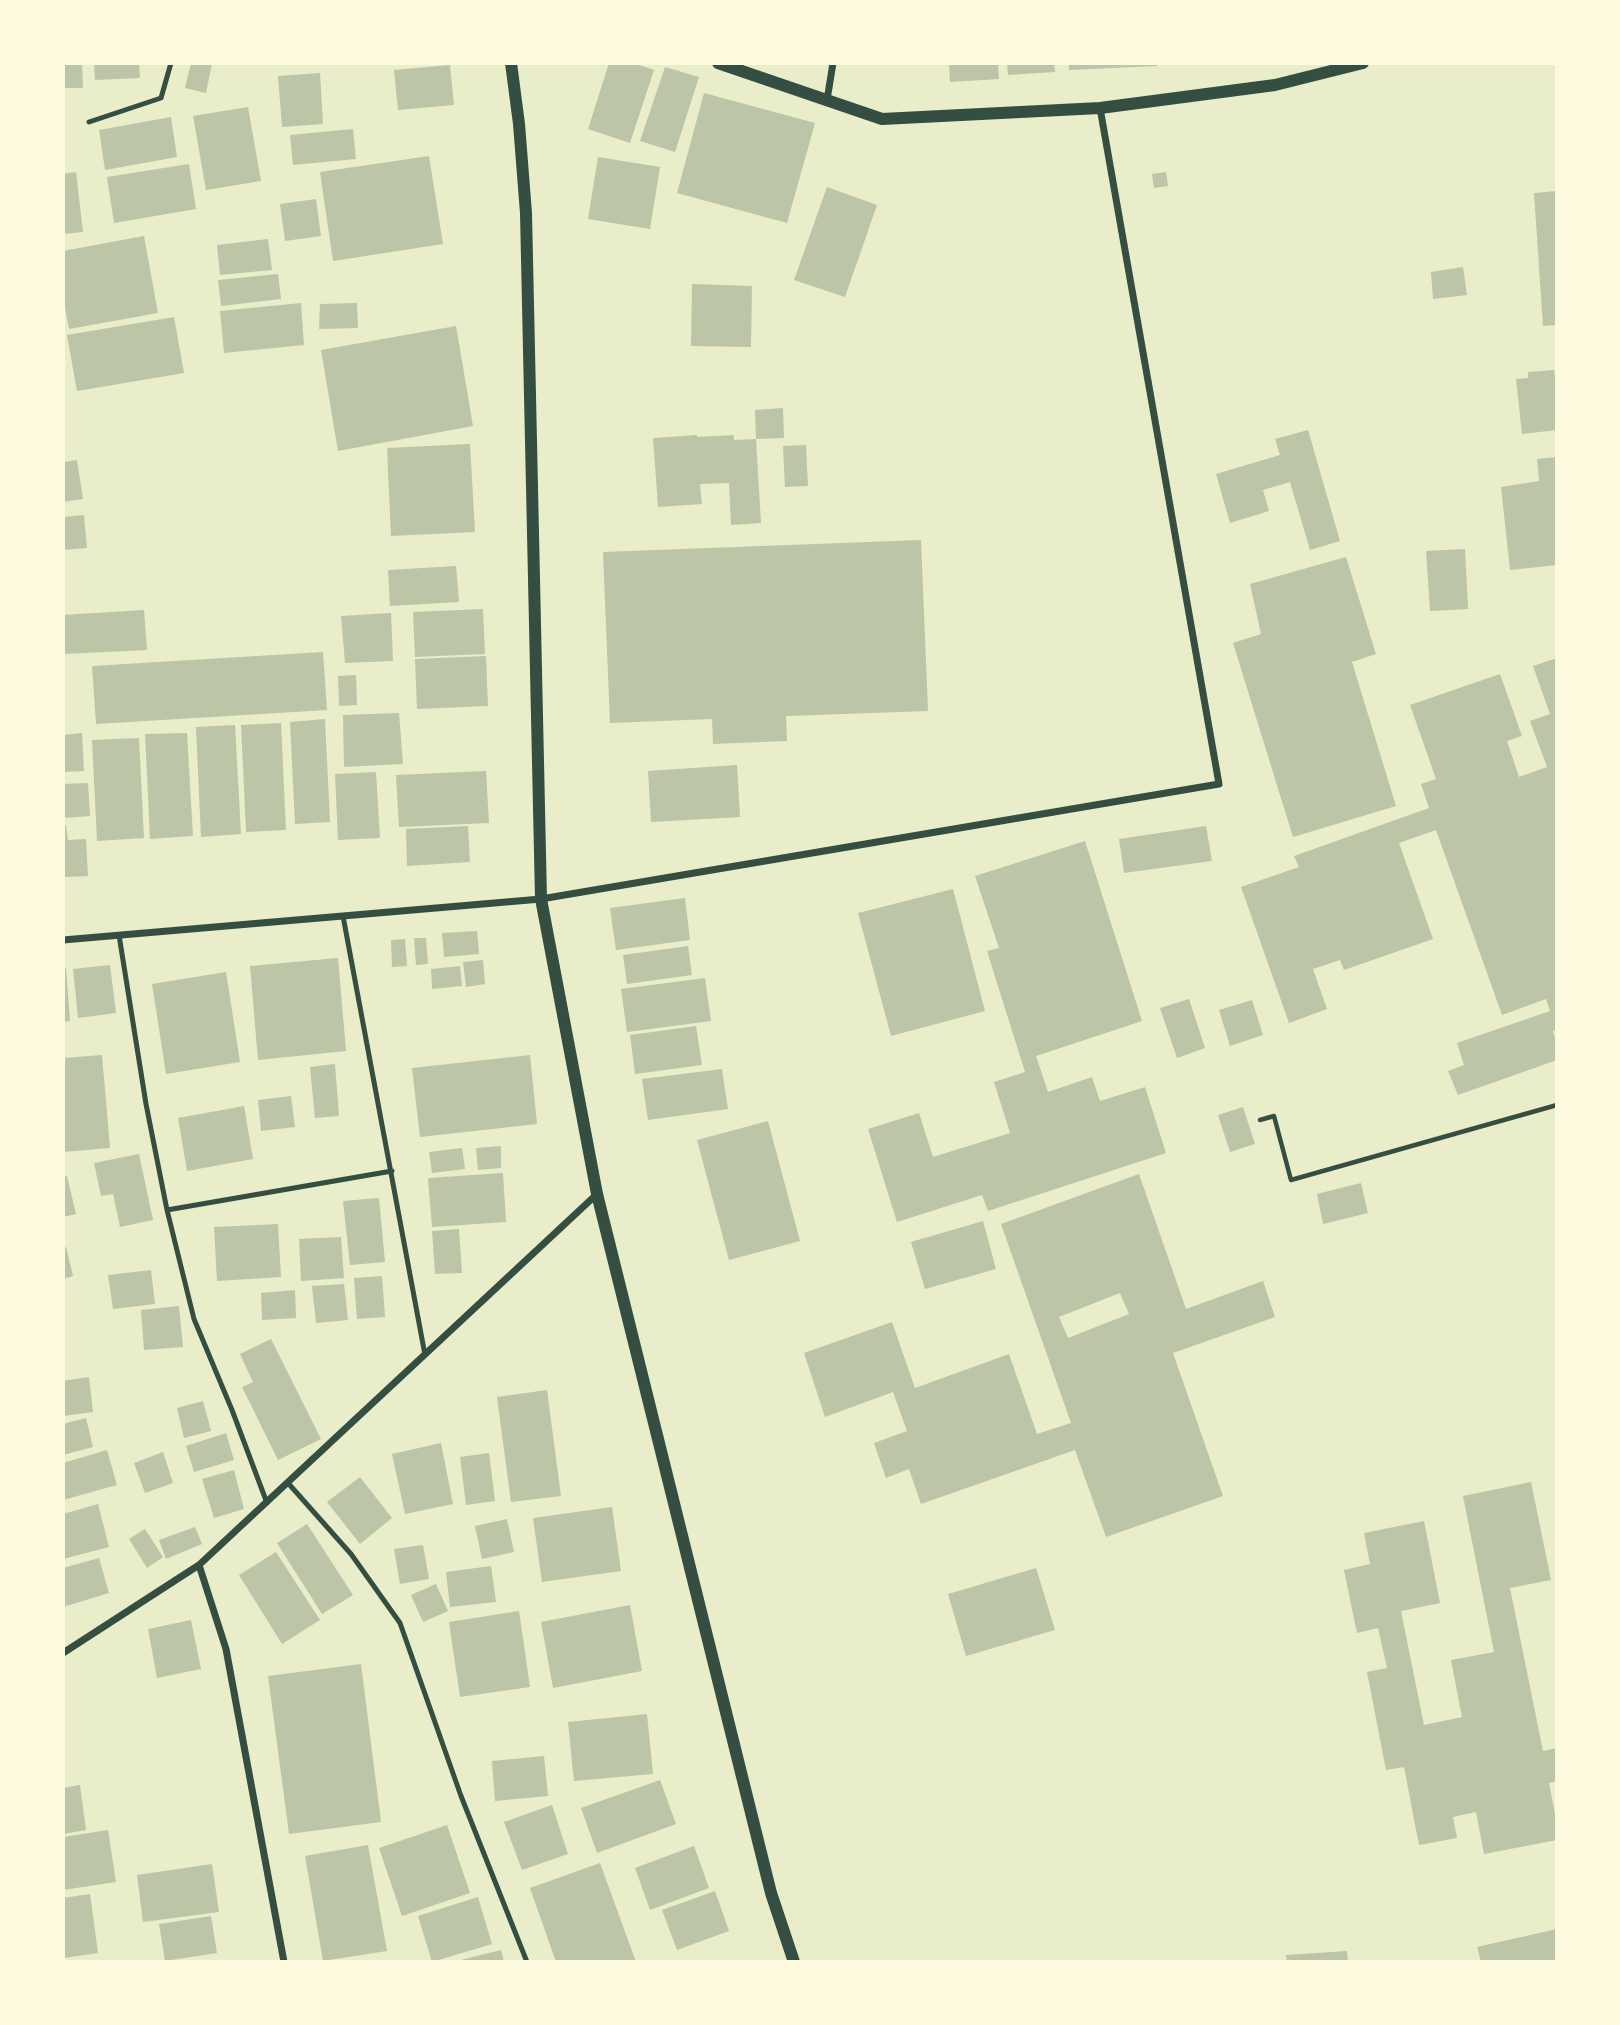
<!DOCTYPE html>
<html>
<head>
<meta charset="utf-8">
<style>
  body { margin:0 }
  #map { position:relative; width:1620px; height:2025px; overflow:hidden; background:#e9edc9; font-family:Manrope,sans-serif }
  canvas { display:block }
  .frame { position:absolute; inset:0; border:65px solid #fefae0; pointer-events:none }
</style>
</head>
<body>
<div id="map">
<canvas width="1620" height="2025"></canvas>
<div class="frame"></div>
</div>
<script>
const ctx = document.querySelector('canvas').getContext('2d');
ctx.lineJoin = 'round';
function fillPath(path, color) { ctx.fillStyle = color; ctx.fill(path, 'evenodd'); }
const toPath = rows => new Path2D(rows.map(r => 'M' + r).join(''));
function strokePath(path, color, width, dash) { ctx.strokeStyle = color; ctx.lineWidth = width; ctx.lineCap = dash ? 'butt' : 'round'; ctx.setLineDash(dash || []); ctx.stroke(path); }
const building = toPath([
  [63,63,82,63,83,88,63,88],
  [94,63,139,63,140,78,95,80],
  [191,63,212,63,206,93,185,88],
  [609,63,633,63,654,70,630,143,588,129],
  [949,63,998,63,999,79,950,82],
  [1007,63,1054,63,1055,72,1008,75],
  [1069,63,1157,63,1157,66,1069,70],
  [450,65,454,105,398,110,394,70],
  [665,67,699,77,675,152,640,141],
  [320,73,323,124,282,127,278,76],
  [704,93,815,123,787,223,677,193],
  [248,107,261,181,206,190,193,116],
  [171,117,177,157,105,170,99,130],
  [353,129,356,159,293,165,290,135],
  [429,156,443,244,333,261,320,172],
  [598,157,660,167,650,229,588,219],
  [189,164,196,209,114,223,107,177],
  [76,172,83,232,63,234,63,174],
  [1166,172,1168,186,1154,188,1152,174],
  [827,187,877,205,845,297,794,280],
  [1557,191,1557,325,1543,326,1534,193],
  [316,199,321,236,285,241,280,204],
  [144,236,158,313,69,329,63,297,63,251],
  [268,239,272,270,220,275,217,245],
  [1463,267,1467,295,1433,299,1431,272],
  [278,274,281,299,221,306,218,280],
  [692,284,752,286,751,347,691,346],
  [301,303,304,345,224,353,220,311],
  [357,303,358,328,319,329,320,304],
  [174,317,184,373,77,391,67,335],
  [456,326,473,426,338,451,321,350],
  [1554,370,1555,376,1557,376,1557,430,1522,434,1516,379,1528,378,1528,372],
  [783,408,784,438,756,439,755,410],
  [1308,430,1340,541,1310,550,1290,482,1263,490,1269,511,1230,523,1216,474,1280,455,1275,439],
  [697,435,697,437,734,435,734,440,756,439,761,523,731,525,729,483,700,484,702,504,658,507,653,438],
  [470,444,475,532,391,536,387,448],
  [806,445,808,486,785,487,783,446],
  [1557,457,1557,565,1510,570,1501,487,1539,481,1537,459],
  [77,460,83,499,63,502,63,462],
  [84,515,87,548,63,550,63,517],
  [921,540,928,711,786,716,787,741,713,744,712,719,610,723,603,552],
  [1465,549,1468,609,1430,611,1426,551],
  [1346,557,1376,654,1352,662,1396,806,1293,837,1233,643,1261,634,1250,584],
  [456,566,459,602,390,606,388,570],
  [483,609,485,654,415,657,413,612],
  [144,610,147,650,63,654,63,615],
  [391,613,393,661,345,663,341,616],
  [323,652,327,710,96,724,92,666],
  [486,656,488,706,417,709,415,659],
  [1557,658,1557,1029,1553,1031,1557,1043,1557,1060,1458,1095,1448,1071,1464,1065,1457,1043,1550,1011,1546,999,1502,1015,1436,830,1399,843,1433,939,1344,970,1340,960,1313,969,1327,1009,1289,1023,1241,887,1299,867,1294,856,1429,808,1421,784,1436,779,1410,705,1500,674,1522,736,1507,741,1519,777,1547,767,1530,721,1550,714,1533,666],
  [356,675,357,705,339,706,338,676],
  [399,713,403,764,344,767,343,715],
  [325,719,330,822,295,824,290,722],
  [281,723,286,830,246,832,241,725],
  [235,725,241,834,201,837,196,727],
  [82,733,84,771,63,772,63,735],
  [187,733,193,836,150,839,145,734],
  [139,738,144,838,97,841,92,740],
  [737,765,740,817,651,822,648,771],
  [486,771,489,823,399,827,396,775],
  [376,772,380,838,338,840,335,774],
  [88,783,90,816,63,818,63,784],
  [63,825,66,825,68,840,86,839,88,876,63,877],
  [468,826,470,862,407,866,406,829],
  [1206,826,1212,861,1124,873,1119,839],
  [1085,841,1142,1021,1036,1056,1048,1092,1092,1077,1100,1101,1145,1087,1166,1153,988,1211,982,1195,897,1222,868,1129,919,1113,933,1157,1010,1133,994,1082,1025,1072,987,951,999,948,975,876],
  [953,889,985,1011,891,1036,858,913],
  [685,898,690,940,616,950,610,908],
  [477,931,479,954,444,957,442,933],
  [414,938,426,938,428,964,416,965],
  [405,939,407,966,392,967,391,940],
  [688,946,692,975,627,984,623,955],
  [338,958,346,1051,258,1060,250,966],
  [483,960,485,984,466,987,463,962],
  [110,965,116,1013,78,1018,73,969],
  [460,966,462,986,432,989,431,969],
  [63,968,66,968,70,1021,63,1022],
  [226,972,240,1062,166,1074,152,984],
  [705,978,711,1021,627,1032,621,989],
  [1189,999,1205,1048,1177,1058,1160,1008],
  [1252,1000,1263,1035,1230,1046,1219,1010],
  [696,1026,702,1065,635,1074,630,1035],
  [102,1055,110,1148,63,1152,63,1058],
  [530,1055,537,1124,420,1137,412,1068],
  [335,1064,339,1116,315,1118,310,1067],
  [722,1069,728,1109,648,1120,642,1079],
  [291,1096,295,1127,261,1131,258,1100],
  [244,1106,253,1159,187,1171,178,1118],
  [1243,1107,1255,1144,1230,1152,1218,1115],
  [768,1121,800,1241,729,1260,697,1140],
  [501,1146,501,1168,478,1170,476,1148],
  [462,1148,465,1169,432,1173,429,1152],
  [139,1154,153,1220,120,1227,113,1194,101,1196,94,1163],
  [503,1173,506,1222,432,1227,428,1178],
  [1139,1174,1186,1309,1263,1281,1275,1317,1173,1353,1223,1496,1106,1537,1075,1450,921,1504,909,1469,886,1478,874,1443,907,1431,893,1392,825,1417,804,1353,892,1322,915,1388,1009,1354,1037,1434,1071,1423,1001,1224],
  [1120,1293,1129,1314,1068,1338,1059,1317],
  [67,1176,76,1214,63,1217,63,1177],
  [1361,1183,1368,1213,1323,1224,1317,1194],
  [379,1198,385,1262,350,1265,343,1201],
  [983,1221,996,1269,925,1289,911,1242],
  [278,1224,281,1277,217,1281,214,1227],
  [459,1229,462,1273,435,1274,432,1231],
  [341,1237,344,1278,301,1281,299,1239],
  [66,1247,73,1276,63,1279,63,1248],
  [151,1270,155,1304,113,1309,108,1275],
  [382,1276,385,1317,357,1319,354,1278],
  [344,1284,348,1320,316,1323,312,1286],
  [295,1290,296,1318,262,1320,261,1293],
  [179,1306,183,1347,144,1350,141,1310],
  [271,1339,321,1439,278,1460,242,1387,253,1382,240,1354],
  [89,1377,93,1412,63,1416,63,1381],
  [547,1390,561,1496,511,1502,497,1397],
  [203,1401,211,1431,184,1438,177,1408],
  [86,1418,93,1447,63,1455,63,1424],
  [226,1433,234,1460,194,1472,186,1446],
  [441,1443,453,1504,405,1514,392,1454],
  [107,1450,117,1485,63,1500,63,1463],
  [163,1452,173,1483,145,1493,134,1463],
  [489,1453,495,1501,466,1505,460,1457],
  [234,1470,244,1509,214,1518,202,1479],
  [360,1477,392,1518,360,1544,327,1502],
  [1531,1482,1551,1580,1510,1588,1543,1751,1557,1748,1557,1781,1549,1783,1557,1824,1557,1840,1484,1854,1476,1812,1453,1817,1457,1838,1419,1845,1404,1767,1386,1770,1367,1672,1387,1668,1378,1628,1357,1633,1344,1570,1370,1564,1364,1533,1424,1521,1440,1603,1401,1611,1424,1725,1462,1717,1451,1660,1494,1652,1463,1496],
  [98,1504,109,1547,63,1559,63,1514],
  [612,1507,621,1571,542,1582,533,1518],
  [507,1519,514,1552,482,1559,475,1526],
  [307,1524,353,1595,322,1614,277,1543],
  [195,1527,202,1544,166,1559,159,1540],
  [145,1529,163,1557,147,1568,129,1539],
  [423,1545,429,1579,400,1584,394,1549],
  [276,1552,320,1620,282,1644,239,1575],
  [99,1558,109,1593,63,1607,63,1568],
  [491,1566,496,1602,450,1607,446,1572],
  [1036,1568,1055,1630,966,1656,948,1594],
  [436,1584,448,1611,423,1622,411,1595],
  [630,1605,642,1671,553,1688,541,1622],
  [519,1611,530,1687,460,1697,449,1622],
  [191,1620,201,1669,157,1678,148,1629],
  [361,1664,381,1822,289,1834,268,1676],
  [647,1714,653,1774,574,1781,568,1722],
  [544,1756,548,1796,495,1801,492,1761],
  [660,1780,676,1824,597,1853,581,1808],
  [80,1785,86,1830,63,1834,63,1788],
  [552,1805,568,1854,522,1870,504,1822],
  [447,1825,470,1893,402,1916,379,1848],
  [108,1830,116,1882,63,1890,63,1837],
  [368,1845,387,1951,323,1961,305,1856],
  [694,1846,709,1888,650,1910,635,1868],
  [600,1863,636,1962,556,1962,530,1888],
  [212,1864,219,1912,143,1922,137,1875],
  [715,1891,729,1931,677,1950,662,1910],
  [90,1894,98,1953,63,1958,63,1898],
  [478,1897,492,1944,432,1962,418,1916],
  [211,1916,217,1953,165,1961,159,1924],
  [1557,1929,1557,1962,1481,1962,1477,1947],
  [501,1950,504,1962,457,1962,457,1961],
  [1347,1951,1348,1962,1287,1962,1286,1955]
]);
const path = toPath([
  [1260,1120,1274,1116,1291,1180,1557,1105]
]);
const service = toPath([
  [89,122,161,98,171,63],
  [343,916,425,1355],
  [119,935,146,1104,167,1210,194,1319,232,1410,267,1503],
  [167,1210,392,1171],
  [288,1483,351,1554,400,1623,461,1796,527,1962]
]);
const minor = toPath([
  [827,100,833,63],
  [63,940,541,899,1219,784,1100,108],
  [199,1565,226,1649,284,1962],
  [63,1653,199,1565,597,1194]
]);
const tertiary = toPath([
  [511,63,519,124,526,213,541,899,597,1194,771,1893,794,1962],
  [718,63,882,119,1100,108,1275,85,1363,63]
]);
fillPath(building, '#bcc5a7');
strokePath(path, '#344e41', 4.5);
strokePath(service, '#344e41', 5);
strokePath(minor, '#344e41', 7);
strokePath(tertiary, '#344e41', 12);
</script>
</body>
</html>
